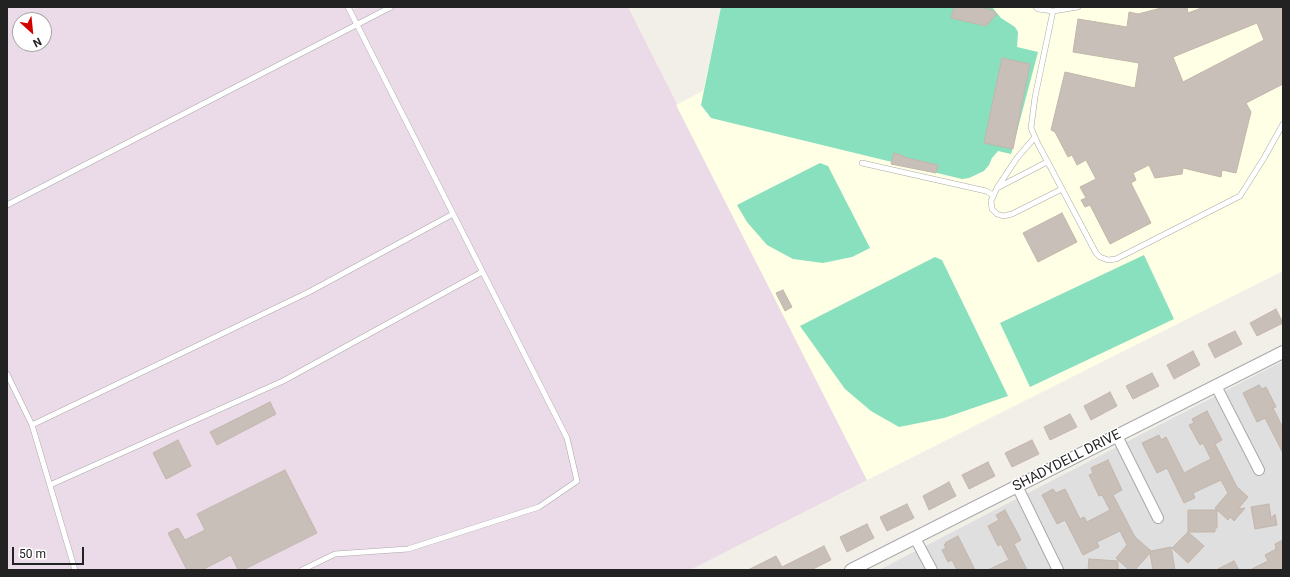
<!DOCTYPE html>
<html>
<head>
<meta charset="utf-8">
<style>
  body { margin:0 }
  #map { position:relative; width:1290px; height:577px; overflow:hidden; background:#f2efe9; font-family:Roboto,sans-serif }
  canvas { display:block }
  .frame { position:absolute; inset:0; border:8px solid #222; pointer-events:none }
  .north { position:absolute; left:12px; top:12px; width:40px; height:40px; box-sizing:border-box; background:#fff; border:1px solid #a7a7a7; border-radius:50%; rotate:153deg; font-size:11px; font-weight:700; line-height:16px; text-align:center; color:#222 }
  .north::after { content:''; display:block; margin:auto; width:14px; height:18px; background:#d40000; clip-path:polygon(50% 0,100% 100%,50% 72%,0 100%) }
  .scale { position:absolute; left:12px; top:547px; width:72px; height:18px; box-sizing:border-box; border:2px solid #222; border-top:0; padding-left:5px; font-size:12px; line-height:14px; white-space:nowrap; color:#222; -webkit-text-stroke:3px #fff; paint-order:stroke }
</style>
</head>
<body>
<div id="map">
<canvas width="1290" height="577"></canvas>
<div class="frame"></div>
<div class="north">N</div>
<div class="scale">50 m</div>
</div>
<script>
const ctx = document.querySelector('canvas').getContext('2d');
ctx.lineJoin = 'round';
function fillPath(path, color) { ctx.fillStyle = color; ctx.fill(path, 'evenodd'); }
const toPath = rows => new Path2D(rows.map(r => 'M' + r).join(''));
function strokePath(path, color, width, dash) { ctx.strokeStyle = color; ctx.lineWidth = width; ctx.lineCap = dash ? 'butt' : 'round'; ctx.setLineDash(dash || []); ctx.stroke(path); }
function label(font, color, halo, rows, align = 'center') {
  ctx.font = font + ' Roboto,sans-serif'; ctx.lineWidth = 3; ctx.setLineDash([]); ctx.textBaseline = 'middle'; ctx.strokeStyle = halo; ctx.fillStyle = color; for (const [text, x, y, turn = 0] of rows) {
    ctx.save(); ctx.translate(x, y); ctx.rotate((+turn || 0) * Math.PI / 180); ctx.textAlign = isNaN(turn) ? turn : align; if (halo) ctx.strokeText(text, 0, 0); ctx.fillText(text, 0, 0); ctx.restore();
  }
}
const residential = toPath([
  [1283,361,1283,570,879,570]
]);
const industrial = toPath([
  [7,7,353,7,354,9,359,7,628,7,867,480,690,570,7,570],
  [20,20,44,20,44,44,20,44]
]);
const education = toPath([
  [721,7,1283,7,1283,271,867,480,676,105,703,91]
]);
const pitch = toPath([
  [721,7,992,7,1001,18,1015,27,1018,32,1017,47,1038,52,1011,154,998,151,992,158,989,165,984,171,969,178,962,179,711,118,701,105],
  [820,163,828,166,870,248,852,257,823,263,793,259,767,245,747,222,737,205],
  [1144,255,1174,319,1030,387,1000,323],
  [935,257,942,260,1008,396,944,418,899,427,871,411,845,389,800,326]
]);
const building = toPath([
  [954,7,981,7,992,10,997,14,986,26,951,18,954,7],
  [1165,7,1187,7,1188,13,1204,7,1283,7,1283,84,1246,103,1251,112,1236,173,1222,170,1221,177,1183,168,1182,174,1155,178,1149,165,1133,173,1136,180,1131,183,1151,223,1110,244,1090,205,1085,207,1081,200,1086,198,1080,187,1096,179,1086,160,1077,165,1072,155,1068,157,1055,132,1051,130,1065,72,1135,88,1139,63,1073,52,1078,19,1127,27,1129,12,1138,14,1165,7],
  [1257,23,1264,40,1183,82,1173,57,1257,23],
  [1002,58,1030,64,1013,149,984,143,1002,58],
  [894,153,904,156,903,157,938,165,936,173,891,164,894,153],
  [1062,213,1077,242,1038,262,1023,233,1062,213],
  [783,290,792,307,785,311,776,293,783,290],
  [1276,309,1283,323,1257,336,1250,323,1276,309],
  [1235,331,1242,344,1215,358,1208,344,1235,331],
  [1193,351,1200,365,1174,379,1167,365,1193,351],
  [1152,373,1159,386,1133,399,1126,386,1152,373],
  [1259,385,1262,389,1266,387,1276,407,1273,408,1283,428,1283,453,1265,418,1257,422,1243,393,1259,385],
  [1110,392,1117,406,1091,420,1084,406,1110,392],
  [270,402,276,414,217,445,210,432,270,402],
  [1207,411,1222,440,1215,444,1237,487,1248,497,1238,509,1245,508,1234,521,1230,517,1228,520,1217,510,1217,528,1215,528,1215,532,1188,532,1204,546,1188,563,1172,548,1188,532,1188,510,1217,510,1215,508,1228,493,1221,480,1193,493,1195,498,1184,503,1167,468,1157,473,1142,443,1159,435,1161,440,1166,437,1184,473,1199,465,1211,459,1203,443,1200,445,1189,425,1194,423,1192,419,1207,411],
  [1070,414,1077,427,1050,440,1044,427,1070,414],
  [178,440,191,466,166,479,153,453,178,440],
  [1032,440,1039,454,1012,467,1005,453,1032,440],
  [1108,460,1122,490,1113,495,1135,537,1151,551,1171,547,1175,570,1153,570,1150,553,1135,570,1129,570,1116,558,1127,545,1120,531,1097,542,1099,547,1083,555,1065,520,1057,524,1042,495,1053,489,1056,493,1065,489,1080,519,1084,517,1087,522,1110,510,1102,495,1099,496,1089,475,1093,473,1091,468,1108,460],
  [988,462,995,476,969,489,962,475,988,462],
  [285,470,317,533,243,570,238,570,231,555,202,570,187,570,168,533,178,528,185,540,205,530,197,514,285,470],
  [949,482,956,496,929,510,923,496,949,482],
  [907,504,914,518,887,531,880,517,907,504],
  [1269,504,1271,518,1275,514,1277,525,1255,529,1251,507,1269,504],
  [1005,510,1021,540,1014,544,1027,570,988,570,1009,560,1001,544,998,546,988,526,999,520,996,515,1005,510],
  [867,524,874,538,847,552,840,537,867,524],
  [958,536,975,570,957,570,952,560,948,562,942,550,946,548,944,545,946,544,945,543,958,536],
  [1283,540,1283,570,1250,570,1268,561,1265,555,1276,549,1275,544,1283,540],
  [824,546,831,560,811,570,748,570,776,556,782,567,824,546],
  [1089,559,1118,561,1118,570,1088,570,1089,559],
  [1234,561,1239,570,1216,570,1234,561]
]);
const service = toPath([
  [1036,7,1038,9,1053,11,1078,7],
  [1053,11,1035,97,1031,128,1038,144,1053,172,1096,253,1100,257,1108,260,1116,259,1240,196,1264,158,1283,124],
  [1035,137,1017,158,997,188,1047,162],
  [862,163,986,191,993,195],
  [997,188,991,201,992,209,997,214,1003,216,1012,214,1062,189],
  [7,205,391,7],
  [7,374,32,425,75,570],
  [32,425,309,292,453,214],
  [50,485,283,381,482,272],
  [302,570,335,554,408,549,539,507,577,481,567,438,348,7]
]);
const minor = toPath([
  [1216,386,1259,470],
  [1117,436,1158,518],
  [1017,486,1058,570],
  [915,538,932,570]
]);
const tertiary = toPath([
  [851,570,1283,352]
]);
const streetNames = [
  ["SHADYDELL DRIVE",1067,461,-27]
];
fillPath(residential, '#e0dfdf');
fillPath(industrial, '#ebdbe8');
fillPath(education, '#ffffe5');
fillPath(pitch, '#88e0be');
fillPath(building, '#c7bfb8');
strokePath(building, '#c4b6ab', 1);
strokePath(service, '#a9a9a9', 6);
strokePath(minor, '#a9a9a9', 12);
strokePath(tertiary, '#a9a9a9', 14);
strokePath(service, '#fff', 5);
strokePath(minor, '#fff', 10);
strokePath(tertiary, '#fff', 12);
label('14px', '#222', '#fff', streetNames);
</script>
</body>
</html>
